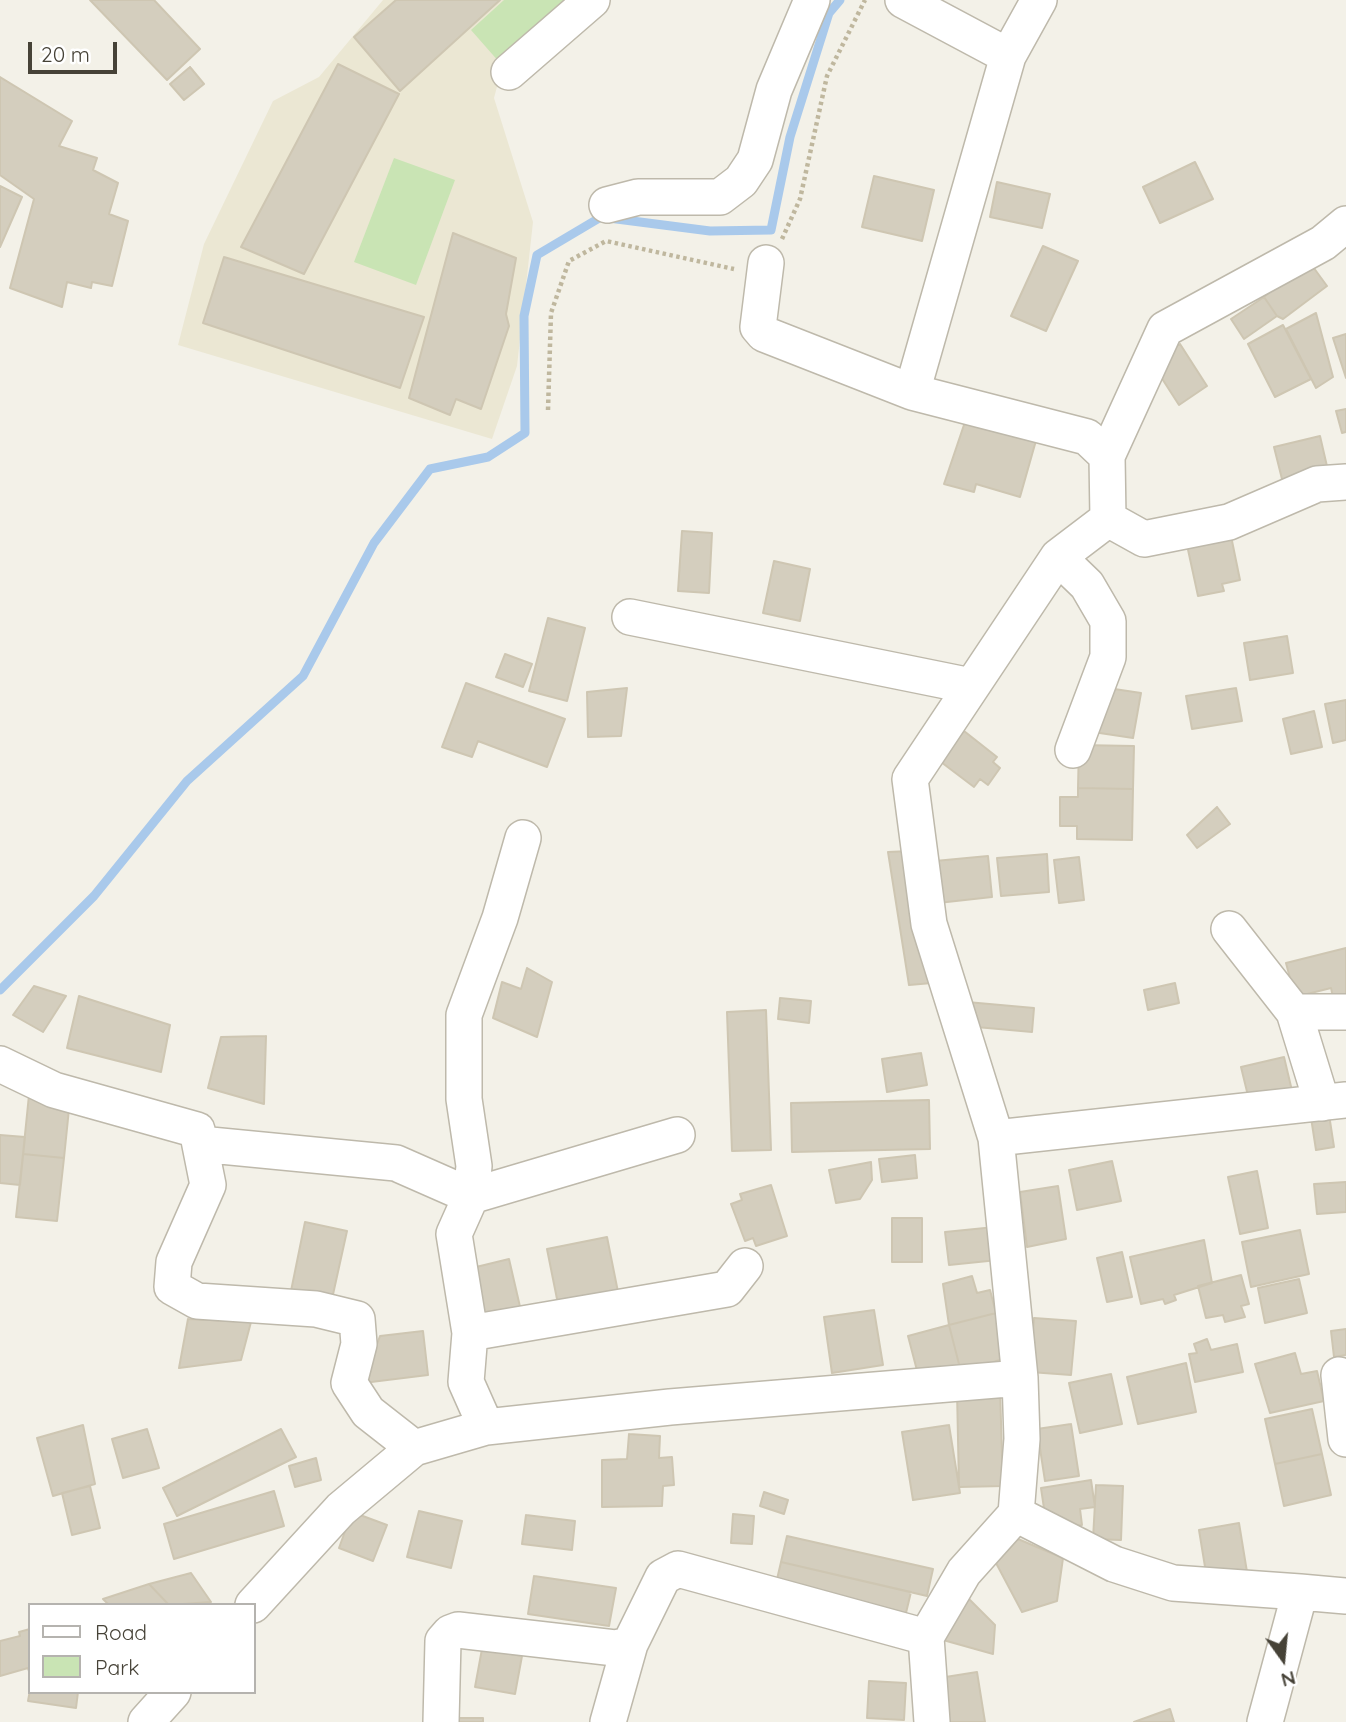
<!DOCTYPE html>
<html>
<head>
<meta charset="utf-8">
<style>
  body { margin:0 }
  #map { position:relative; width:1346px; height:1722px; overflow:hidden; background:#f3f1e8; font-family:Quicksand,sans-serif }
  canvas { display:block }
  .legend { position:absolute; left:28px; top:1603px; width:228px; height:91px; box-sizing:border-box; background:#fff; border:2px solid #b5b3af; margin:0; padding:9px 12px; list-style:none; font-size:21px; color:#464237 }
  .legend li { display:flex; align-items:center; gap:14px; height:35px }
  .legend b { width:35px; border:2px solid #b5b3af }
  .north { position:absolute; left:1248px; top:1624px; width:70px; height:70px; -webkit-text-stroke:5px #fff; paint-order:stroke; rotate:165deg; font-size:19px; font-weight:700; line-height:28px; text-align:center; color:#464237 }
  .north::after { content:''; display:block; margin:auto; width:24px; height:32px; background:#464237; clip-path:polygon(50% 0,100% 100%,50% 72%,0 100%) }
  .scale { position:absolute; left:28px; top:42px; width:89px; height:32px; box-sizing:border-box; border:4px solid #464237; border-top:0; padding-left:9px; font-size:21px; line-height:24px; white-space:nowrap; color:#464237; -webkit-text-stroke:5px #fff; paint-order:stroke }
</style>
</head>
<body>
<div id="map">
<canvas width="1346" height="1722"></canvas>
<ul class="legend">
<li><b style="height:9px;background:#fff"></b>Road</li>
<li><b style="height:19px;background:#c9e4b4"></b>Park</li>
</ul>
<div class="north">N</div>
<div class="scale">20 m</div>
</div>
<script>
const ctx = document.querySelector('canvas').getContext('2d');
ctx.lineJoin = 'round';
function fillPath(path, color) { ctx.fillStyle = color; ctx.fill(path, 'evenodd'); }
const toPath = rows => new Path2D(rows.map(r => 'M' + r).join(''));
function strokePath(path, color, width, dash) { ctx.strokeStyle = color; ctx.lineWidth = width; ctx.lineCap = dash ? 'butt' : 'round'; ctx.setLineDash(dash || []); ctx.stroke(path); }
const education = toPath([
  [383,0,574,0,503,64,494,98,533,222,517,366,492,439,178,345,204,244,273,101,319,77]
]);
const green = toPath([
  [504,0,569,0,500,63,471,30],
  [394,158,455,180,416,285,354,262]
]);
const stream = toPath([
  [0,990,94,896,187,781,303,676,374,543,430,469,488,457,525,433,524,316,537,255,601,217,710,231,771,230,790,137,829,13,840,0]
]);
const building = toPath([
  [90,0,154,0,200,49,167,80,90,0],
  [396,0,500,0,400,91,354,37,396,0],
  [338,64,399,94,304,274,241,247,338,64],
  [190,67,204,84,184,100,170,84,190,67],
  [0,77,72,121,59,146,97,158,93,170,118,183,109,214,128,221,112,286,92,282,91,288,67,282,62,307,10,288,34,199,0,175,0,77],
  [1195,162,1213,199,1160,223,1143,187,1195,162],
  [874,176,934,190,922,241,862,227,874,176],
  [997,182,1050,194,1042,228,990,217,997,182],
  [0,186,22,197,0,247,0,186],
  [453,233,516,258,506,314,509,326,481,409,456,399,450,415,409,398,453,233],
  [1043,246,1078,261,1046,331,1011,316,1043,246],
  [224,257,424,317,400,388,203,323,224,257],
  [1308,260,1327,286,1283,319,1277,316,1264,297,1308,260],
  [1264,297,1277,316,1244,339,1231,319,1264,297],
  [1316,313,1333,377,1316,388,1286,329,1316,313],
  [1283,325,1311,379,1275,397,1248,344,1283,325],
  [1346,334,1346,378,1333,338,1346,334],
  [1180,344,1207,386,1179,405,1152,363,1180,344],
  [1346,409,1346,432,1342,433,1336,411,1346,409],
  [967,416,1037,437,1020,497,976,484,974,492,944,484,967,416],
  [1320,436,1329,475,1284,487,1274,447,1320,436],
  [682,531,712,533,709,593,678,591,682,531],
  [1231,536,1240,580,1222,584,1224,591,1198,596,1187,545,1231,536],
  [774,561,810,569,800,621,763,613,774,561],
  [548,618,585,628,567,701,529,691,548,618],
  [1287,636,1293,673,1250,680,1244,643,1287,636],
  [505,654,532,664,523,687,496,677,505,654],
  [466,683,565,719,547,767,478,741,472,757,442,747,466,683],
  [1101,687,1141,693,1133,738,1093,732,1101,687],
  [627,688,621,736,588,737,587,692,627,688],
  [1236,688,1242,721,1192,729,1186,696,1236,688],
  [1346,700,1346,740,1333,743,1325,704,1346,700],
  [1314,711,1322,747,1291,754,1283,719,1314,711],
  [964,731,997,757,993,762,1000,768,988,785,980,779,974,787,941,762,964,731],
  [1079,745,1134,746,1133,789,1078,788,1079,745],
  [1078,788,1133,789,1132,840,1077,839,1077,826,1060,826,1060,797,1078,797,1078,788],
  [1217,807,1230,824,1197,848,1187,835,1217,807],
  [911,851,932,983,909,985,888,852,911,851],
  [1047,854,1049,892,1001,896,997,858,1047,854],
  [988,856,992,897,938,903,935,861,988,856],
  [1079,857,1084,900,1059,903,1054,860,1079,857],
  [1346,948,1346,994,1333,997,1331,988,1295,997,1286,963,1346,948],
  [527,968,552,982,537,1037,493,1018,502,982,521,989,527,968],
  [1175,983,1179,1003,1148,1010,1144,990,1175,983],
  [34,986,66,996,43,1032,13,1015,34,986],
  [79,996,170,1025,161,1072,67,1048,79,996],
  [780,998,811,1001,809,1023,778,1019,780,998],
  [967,1002,1034,1008,1032,1032,965,1026,967,1002],
  [766,1010,771,1150,732,1151,727,1012,766,1010],
  [266,1036,264,1104,208,1088,221,1037,266,1036],
  [921,1053,927,1085,887,1092,882,1059,921,1053],
  [1284,1057,1293,1095,1250,1104,1241,1067,1284,1057],
  [29,1095,70,1099,64,1158,23,1154,29,1095],
  [929,1100,930,1149,792,1152,791,1103,929,1100],
  [1328,1108,1334,1147,1316,1150,1310,1111,1328,1108],
  [0,1135,25,1137,20,1185,0,1183,0,1135],
  [23,1154,64,1158,57,1221,16,1217,23,1154],
  [915,1155,917,1178,882,1182,879,1159,915,1155],
  [1112,1161,1121,1201,1077,1210,1069,1170,1112,1161],
  [871,1162,872,1180,860,1199,836,1203,829,1170,871,1162],
  [1257,1171,1268,1228,1240,1234,1228,1177,1257,1171],
  [1346,1182,1346,1212,1317,1214,1314,1184,1346,1182],
  [771,1185,787,1236,756,1246,753,1238,745,1241,731,1204,742,1200,740,1194,771,1185],
  [1058,1186,1066,1239,1027,1247,1020,1192,1058,1186],
  [892,1218,922,1218,922,1262,892,1262,892,1218],
  [305,1222,347,1231,332,1299,291,1291,305,1222],
  [995,1227,998,1260,949,1265,945,1232,995,1227],
  [1300,1230,1309,1274,1251,1287,1242,1242,1300,1230],
  [607,1237,618,1292,558,1304,547,1249,607,1237],
  [1204,1240,1212,1283,1174,1295,1176,1300,1165,1304,1163,1299,1141,1304,1130,1257,1204,1240],
  [1122,1252,1132,1297,1107,1302,1097,1258,1122,1252],
  [509,1259,521,1311,484,1320,472,1268,509,1259],
  [1241,1275,1249,1304,1241,1306,1245,1317,1225,1322,1223,1315,1206,1318,1198,1286,1241,1275],
  [972,1276,977,1293,990,1290,996,1313,949,1325,943,1284,972,1276],
  [1299,1279,1307,1313,1265,1323,1258,1288,1299,1279],
  [874,1310,883,1365,832,1373,824,1317,874,1310],
  [996,1313,1003,1359,961,1372,949,1325,996,1313],
  [1034,1318,1076,1321,1071,1375,1030,1372,1034,1318],
  [188,1319,251,1322,241,1360,179,1368,188,1319],
  [949,1325,961,1372,920,1382,908,1336,949,1325],
  [1346,1329,1346,1355,1334,1357,1331,1331,1346,1329],
  [423,1331,428,1375,363,1383,380,1336,423,1331],
  [1207,1339,1211,1350,1237,1344,1243,1372,1195,1382,1189,1354,1197,1353,1194,1344,1207,1339],
  [1295,1353,1301,1374,1317,1371,1324,1401,1270,1413,1255,1364,1295,1353],
  [1186,1363,1196,1412,1138,1424,1127,1377,1186,1363],
  [1111,1374,1122,1424,1080,1433,1069,1383,1111,1374],
  [1000,1389,1003,1486,959,1487,957,1391,1000,1389],
  [1312,1409,1322,1454,1275,1464,1265,1419,1312,1409],
  [1071,1424,1079,1476,1045,1481,1037,1429,1071,1424],
  [83,1425,95,1484,53,1496,37,1438,83,1425],
  [949,1425,960,1493,913,1500,902,1432,949,1425],
  [147,1429,159,1468,123,1478,112,1439,147,1429],
  [281,1429,296,1457,177,1516,163,1488,281,1429],
  [629,1434,660,1436,659,1458,672,1457,674,1485,663,1486,662,1506,602,1507,602,1460,627,1459,629,1434],
  [1322,1454,1331,1495,1284,1506,1275,1464,1322,1454],
  [316,1458,321,1480,295,1487,289,1466,316,1458],
  [1091,1480,1095,1507,1080,1509,1082,1525,1055,1529,1045,1515,1041,1488,1091,1480],
  [1096,1485,1123,1486,1121,1540,1093,1539,1096,1485],
  [90,1486,100,1528,72,1535,62,1493,90,1486],
  [274,1491,284,1526,174,1559,164,1524,274,1491],
  [764,1492,788,1500,784,1514,760,1506,764,1492],
  [419,1511,462,1521,451,1568,407,1557,419,1511],
  [352,1512,387,1525,373,1561,339,1548,352,1512],
  [733,1514,754,1516,752,1544,731,1543,733,1514],
  [526,1515,575,1521,572,1550,522,1544,526,1515],
  [1239,1523,1247,1572,1207,1579,1199,1530,1239,1523],
  [787,1536,933,1569,927,1596,781,1562,787,1536],
  [1018,1539,1063,1558,1057,1601,1022,1612,996,1563,1018,1539],
  [781,1562,911,1592,905,1617,775,1588,781,1562],
  [191,1573,211,1602,169,1605,149,1584,191,1573],
  [534,1576,616,1588,609,1626,528,1614,534,1576],
  [149,1584,169,1605,109,1605,103,1599,149,1584],
  [966,1596,995,1625,993,1654,943,1640,966,1596],
  [30,1629,30,1675,28,1668,0,1676,0,1641,20,1636,19,1632,30,1629],
  [482,1649,522,1656,515,1694,475,1687,482,1649],
  [977,1672,985,1722,939,1722,933,1679,977,1672],
  [869,1681,906,1683,904,1720,867,1718,869,1681],
  [30,1690,78,1692,76,1708,28,1701,30,1690],
  [1170,1709,1174,1722,1134,1722,1170,1709],
  [446,1718,483,1718,483,1722,446,1722,446,1718]
]);
const path = toPath([
  [782,239,800,199,827,76,865,0],
  [548,410,551,313,569,261,606,241,734,269]
]);
const street = toPath([
  [903,0,1008,56,912,392,1087,437,1107,456],
  [1008,56,1039,0],
  [509,72,592,0],
  [607,205,638,197,720,197,741,181,755,160,774,90,812,0],
  [766,263,758,327,764,334,912,392],
  [1108,519,1144,539,1229,522,1317,484,1346,482],
  [1058,557,1087,585,1108,621,1108,657,1073,750],
  [630,617,971,686],
  [1229,929,1294,1012],
  [0,1064,54,1090,197,1130,208,1185,174,1262,172,1287,197,1301,316,1309,357,1319,359,1344,349,1383,368,1412,414,1448,486,1427,670,1407,1020,1378],
  [1322,1103,1294,1012,1346,1012],
  [996,1138,1346,1100],
  [200,1144,396,1163,471,1196,474,1166,464,1099,464,1015,500,918,523,838],
  [470,1333,454,1234,471,1196,677,1135],
  [1339,1375,1346,1439],
  [486,1427,466,1382,470,1333,727,1289,745,1266],
  [1016,1514,1114,1564,1173,1583,1300,1592,1265,1722],
  [1300,1592,1346,1596],
  [253,1605,341,1509,414,1448],
  [146,1722,173,1692],
  [441,1722,443,1641,450,1633,458,1630,615,1648,625,1646,630,1644,663,1577,678,1569,926,1637],
  [608,1722,630,1644],
  [932,1722,926,1637,964,1572,1016,1514,1022,1439,1020,1378,996,1138,929,924,910,779,1058,557,1108,519,1107,456,1165,329,1323,243,1346,224]
]);
fillPath(education, '#ebe7d3');
fillPath(green, '#c9e4b4');
strokePath(stream, '#a9c9eb', 9);
fillPath(building, '#d4cebe');
strokePath(building, '#cec6b2', 2);
strokePath(street, '#beb9ab', 38);
strokePath(path, '#bfb79e', 4.5, [3.5, 3.5]);
strokePath(street, '#fff', 35);
</script>
</body>
</html>
